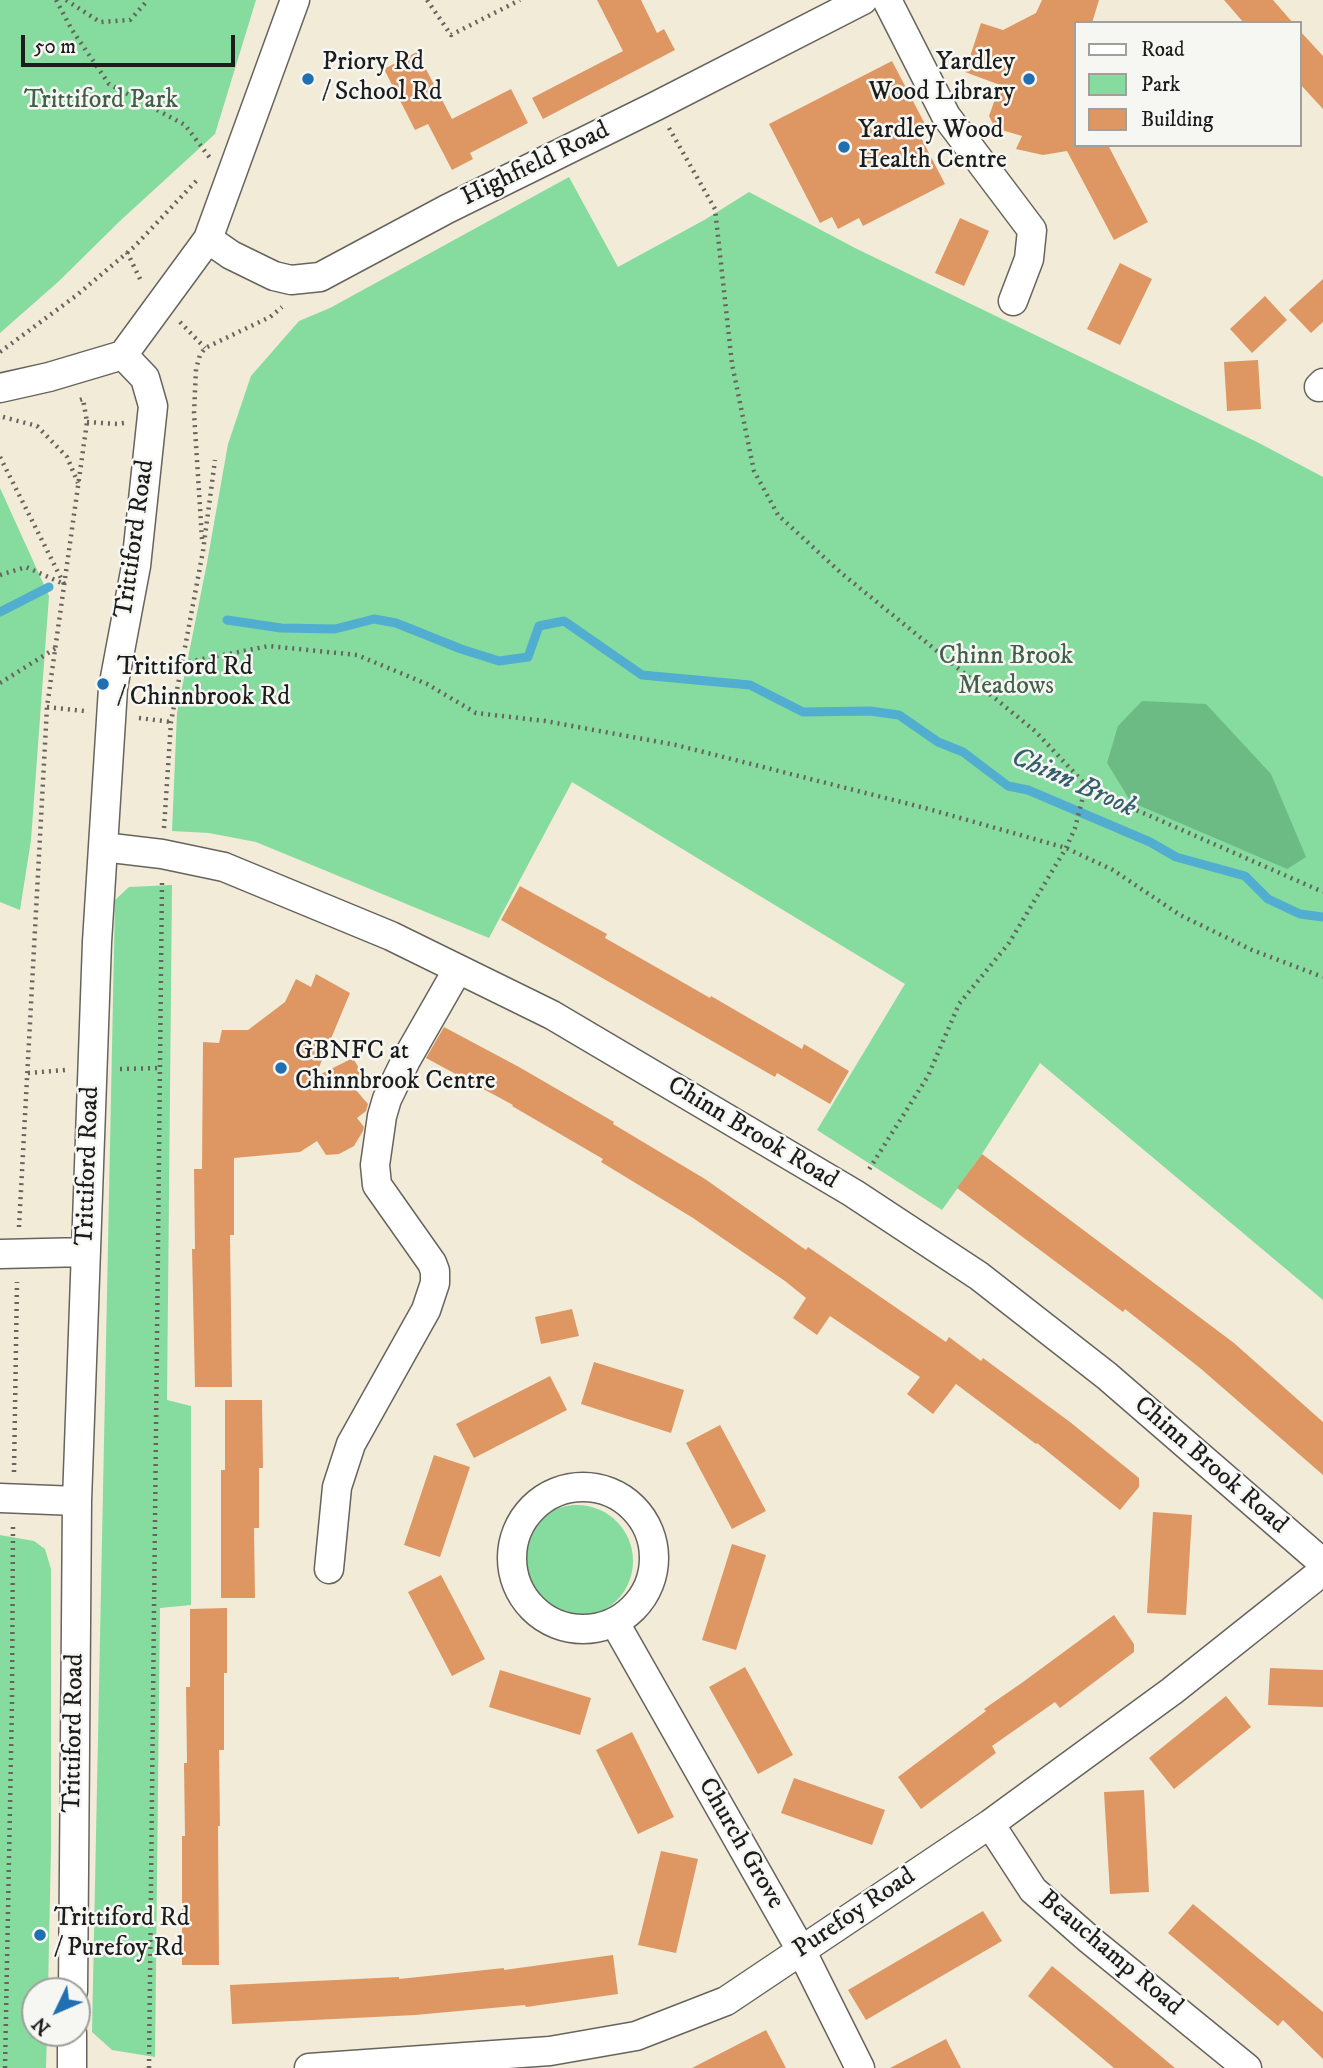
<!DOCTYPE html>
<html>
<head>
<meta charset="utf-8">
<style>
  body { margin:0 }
  #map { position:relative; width:1323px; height:2068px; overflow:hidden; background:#f1ebd8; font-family:"IM FELL DW Pica",serif }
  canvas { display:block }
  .legend { position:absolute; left:1074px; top:21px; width:228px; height:126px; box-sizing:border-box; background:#f6f6f2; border:2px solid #9f9f9c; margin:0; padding:9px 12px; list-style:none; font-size:21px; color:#1c1c1c }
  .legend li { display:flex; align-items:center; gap:14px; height:35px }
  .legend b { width:35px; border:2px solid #9f9f9c }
  .north { position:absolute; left:21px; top:1977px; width:70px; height:70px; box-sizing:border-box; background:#f6f6f2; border:2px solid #9f9f9c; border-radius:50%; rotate:226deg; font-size:19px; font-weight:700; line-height:28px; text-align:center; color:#1c1c1c }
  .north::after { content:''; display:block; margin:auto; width:24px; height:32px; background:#1f6fb2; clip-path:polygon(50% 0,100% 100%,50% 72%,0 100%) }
  .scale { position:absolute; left:21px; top:35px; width:214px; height:32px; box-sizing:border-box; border:4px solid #1c1c1c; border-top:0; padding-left:9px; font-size:21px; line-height:24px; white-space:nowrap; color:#1c1c1c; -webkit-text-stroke:5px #f6f6f2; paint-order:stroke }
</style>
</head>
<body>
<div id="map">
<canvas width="1323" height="2068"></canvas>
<ul class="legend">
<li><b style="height:9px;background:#fff"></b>Road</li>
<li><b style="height:19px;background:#86db9e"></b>Park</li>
<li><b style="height:19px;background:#de9763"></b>Building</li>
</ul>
<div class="north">N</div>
<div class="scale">50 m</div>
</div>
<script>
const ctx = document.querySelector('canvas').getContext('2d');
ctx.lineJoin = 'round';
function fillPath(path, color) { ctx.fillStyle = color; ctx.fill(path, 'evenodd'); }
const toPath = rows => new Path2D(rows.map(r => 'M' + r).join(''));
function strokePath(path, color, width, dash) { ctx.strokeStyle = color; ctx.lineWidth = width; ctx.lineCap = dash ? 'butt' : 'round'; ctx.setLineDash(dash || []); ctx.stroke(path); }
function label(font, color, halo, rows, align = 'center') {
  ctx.font = font + ' "IM FELL DW Pica",serif'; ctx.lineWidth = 5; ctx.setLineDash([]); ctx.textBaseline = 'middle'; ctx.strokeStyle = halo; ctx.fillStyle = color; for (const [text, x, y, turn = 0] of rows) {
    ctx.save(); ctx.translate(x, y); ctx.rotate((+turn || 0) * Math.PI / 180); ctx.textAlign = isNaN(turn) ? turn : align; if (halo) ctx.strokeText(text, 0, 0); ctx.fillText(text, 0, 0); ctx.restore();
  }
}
const green = toPath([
  [0,0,256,0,215,134,121,220,58,282,0,333],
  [569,177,618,267,706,219,749,192,857,249,1259,443,1323,477,1323,1300,1040,1063,982,1154,942,1210,817,1130,905,984,572,782,489,938,256,842,209,833,172,831,177,713,207,563,228,444,251,376,299,321,330,308],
  [0,488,49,596,31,840,20,910,0,902],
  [172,885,167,1400,191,1406,191,1605,160,1608,155,2057,112,2050,92,2032,115,900,129,887],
  '521 1561a56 56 0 1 1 112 0a56 56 0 1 1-112 0Z',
  [0,1535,34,1541,45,1549,51,1569,51,1848,48,1991,35,1991,35,2033,47,2033,46,2068,0,2068]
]);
const forest = toPath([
  [1142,701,1206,704,1271,774,1306,857,1287,869,1131,802,1107,763,1118,726]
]);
const stream = toPath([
  [0,612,49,587],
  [227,620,281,628,335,629,374,619,396,623,461,649,499,661,528,657,539,626,564,621,642,675,750,685,803,712,870,711,899,715,938,742,963,752,1008,786,1028,790,1150,842,1176,857,1245,876,1268,899,1300,914,1323,917]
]);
const building = toPath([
  [597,0,641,0,657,33,664,29,675,50,543,119,532,98,623,51],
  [1042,0,1099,0,1092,23,1076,23,1076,145,1108,145,1148,222,1114,240,1067,151,1043,155,1016,149,1022,136,995,128,989,116,1000,85,965,72,981,23,1003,30,1036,13],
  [1224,0,1273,0,1293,23,1244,23],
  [1300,31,1323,56,1323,109,1300,84],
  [417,52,452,119,511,89,528,123,470,153,473,159,452,170,428,124,415,130,384,69],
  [892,61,926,126,917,130,945,184,863,226,859,218,838,229,832,217,820,223,769,124],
  [960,218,989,231,964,286,935,273],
  [1120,263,1152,279,1120,345,1087,329],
  [1323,279,1323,322,1311,333,1289,310],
  [1265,296,1287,320,1252,353,1230,329],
  [1258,360,1261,409,1227,411,1224,362],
  [520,886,607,934,605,938,677,979,710,998,711,996,802,1049,804,1044,849,1071,830,1104,777,1073,775,1077,501,920],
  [316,974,350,993,315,1077,353,1058,361,1072,355,1089,368,1104,366,1111,357,1118,364,1127,363,1131,354,1146,339,1154,326,1155,317,1141,300,1152,234,1158,234,1235,230,1235,232,1387,195,1387,192,1249,195,1249,194,1169,202,1169,203,1042,219,1043,222,1030,248,1030,285,1002,296,979,311,987],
  [444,1027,519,1067,614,1122,613,1124,705,1179,806,1250,808,1247,946,1342,949,1337,981,1361,983,1358,1070,1422,1139,1478,1139,1487,1120,1510,1037,1443,1036,1444,956,1384,933,1414,907,1394,920,1377,830,1316,817,1335,793,1318,806,1298,785,1281,693,1218,601,1162,603,1159,512,1106,513,1105,426,1058],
  [982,1154,1234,1343,1323,1422,1323,1475,1200,1368,1125,1309,1123,1312,957,1188],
  [572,1309,579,1336,541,1344,535,1317],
  [594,1362,684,1390,671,1433,581,1404],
  [550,1376,567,1410,474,1458,456,1424],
  [225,1400,262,1400,263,1468,259,1468,259,1528,254,1528,255,1598,221,1598,221,1470,225,1470],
  [720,1425,766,1511,732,1529,686,1443],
  [434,1455,470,1467,440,1557,404,1545],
  [1153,1512,1192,1515,1186,1615,1147,1613],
  [732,1544,766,1555,736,1650,702,1640],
  [441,1575,485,1659,452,1676,408,1592],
  [227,1608,227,1673,224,1673,224,1750,219,1750,220,1826,218,1826,219,1965,182,1965,182,1836,185,1836,184,1763,187,1763,186,1687,190,1687,190,1609],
  [1114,1615,1134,1644,1134,1652,1060,1708,1055,1702,992,1746,996,1753,921,1809,898,1777,986,1711,984,1709,1023,1682],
  [745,1667,793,1755,758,1774,709,1687],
  [1270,1668,1323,1670,1323,1707,1268,1705],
  [500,1670,591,1698,580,1735,489,1707],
  [1226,1696,1251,1727,1174,1789,1149,1758],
  [632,1732,674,1817,638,1834,596,1750],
  [794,1778,885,1810,872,1845,781,1813],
  [1144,1790,1149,1892,1110,1894,1104,1792],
  [661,1851,698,1859,676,1953,638,1945],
  [1193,1904,1323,2012,1323,2059,1283,2020,1278,2026,1168,1933],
  [983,1911,1002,1941,866,2020,848,1990],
  [613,1955,618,1994,526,2007,525,2005,415,2015,232,2024,230,1985,399,1977,399,1979,504,1968,504,1970],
  [1052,1966,1107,2011,1175,2068,1114,2068,1028,1996],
  [766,2030,786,2068,692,2068],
  [946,2039,961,2068,890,2068]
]);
const path = toPath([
  [56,0,72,30,109,84,185,125,210,158],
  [66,0,100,22,130,20,148,0],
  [427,0,451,35,520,0],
  [669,128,715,209,732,364,754,471,778,515,840,572,1035,731,1084,783,1085,789,1075,828,1066,848,1009,943,959,1004,928,1076,868,1171],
  [127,252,142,283],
  [180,322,205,348],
  [0,352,77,295,134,247,199,178],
  [3,417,37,426,67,457,78,483],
  [87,422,117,424,124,423],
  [0,457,64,584],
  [202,539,194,413,196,369,200,355,205,348,270,317,282,307],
  [0,575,26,567,64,584],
  [182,663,269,646,357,655,427,684,476,713,545,721,676,745,925,808,1066,848,1113,870,1180,915,1252,950,1323,977],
  [0,683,56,648],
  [47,707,85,711],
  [139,718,171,722],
  [1085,789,1148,815,1323,892],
  [164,828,171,722,203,551,215,460],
  [120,1069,160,1068],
  [28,1073,65,1070],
  [19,1227,47,707,87,422,83,399,80,400],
  [14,1472,17,1282],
  [5,2068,12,1703,13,1526],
  [149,2068,162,882]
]);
const minor = toPath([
  [887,0,946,116,1032,230,1029,259,1013,301],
  [208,239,231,255,274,276,291,280,320,277,447,209,656,106,863,0],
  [1319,387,1323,383],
  [0,388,49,377,123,355,208,239,295,0],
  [103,847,162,854,224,867,391,936,552,1015,853,1193,979,1276,1107,1376,1323,1563],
  [0,1254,86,1252],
  '512 1558a71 71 0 1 1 142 0a71 71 0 1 1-142 0Z',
  [0,1498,77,1501],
  [329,1569,337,1487,351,1444,426,1310,435,1283,435,1271,432,1263,377,1185,375,1165,382,1116,387,1099,406,1060,458,969],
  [615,1623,801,1950,860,2068],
  [990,1824,1033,1890,1090,1940,1247,2068],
  [73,1991,77,1501,97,942,113,688,136,566,153,406,145,378,123,355],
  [72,2068,72,2033],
  [309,2068,550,2051,636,2036,726,2001,990,1824,1172,1691,1323,1571]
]);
const markers = [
  [308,79,7,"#1f6fb2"],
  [1029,79,7,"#1f6fb2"],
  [844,147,7,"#1f6fb2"],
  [103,684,7,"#1f6fb2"],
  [281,1068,7,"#1f6fb2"],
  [40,1935,7,"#1f6fb2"]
];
const poiNames = [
  ["Priory Rd",322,64],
  ["/ School Rd",322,94],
  ["Yardley",1015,64,"right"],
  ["Wood Library",1015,94,"right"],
  ["Yardley Wood",858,132],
  ["Health Centre",858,162],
  ["Trittiford Rd",117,669],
  ["/ Chinnbrook Rd",117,699],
  ["GBNFC at",295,1053],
  ["Chinnbrook Centre",295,1083],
  ["Trittiford Rd",54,1920],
  ["/ Purefoy Rd",54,1950]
];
const parkNames = [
  ["Trittiford Park",101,102],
  ["Chinn Brook",1006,658],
  ["Meadows",1006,688]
];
const streetNames = [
  ["Highfield Road",536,165,-26],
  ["Trittiford Road",136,539,-82],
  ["Chinn Brook Road",752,1134,31],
  ["Trittiford Road",89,1166,-88],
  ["Chinn Brook Road",1210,1466,41],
  ["Trittiford Road",75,1733,-89],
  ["Church Grove",740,1844,60],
  ["Purefoy Road",855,1914,-34],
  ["Beauchamp Road",1110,1954,40]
];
const waterNames = [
  ["Chinn Brook",1073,784,24]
];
fillPath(green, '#86db9e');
fillPath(forest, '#6cbb85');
strokePath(stream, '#52aed0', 9);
fillPath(building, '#de9763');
strokePath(minor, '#67645e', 31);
strokePath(path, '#67645e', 4.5, [2, 5]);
strokePath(minor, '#fff', 28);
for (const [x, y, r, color] of markers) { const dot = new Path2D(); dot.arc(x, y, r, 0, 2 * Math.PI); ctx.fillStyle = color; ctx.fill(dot); strokePath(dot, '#f6f6f2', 2.5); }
label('26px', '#1c1c1c', '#f6f6f2', poiNames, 'left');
label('26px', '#415f4a', '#f6f6f2', parkNames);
label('26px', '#1c1c1c', '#f6f6f2', streetNames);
label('italic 28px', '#345e6d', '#f6f6f2', waterNames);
</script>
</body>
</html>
